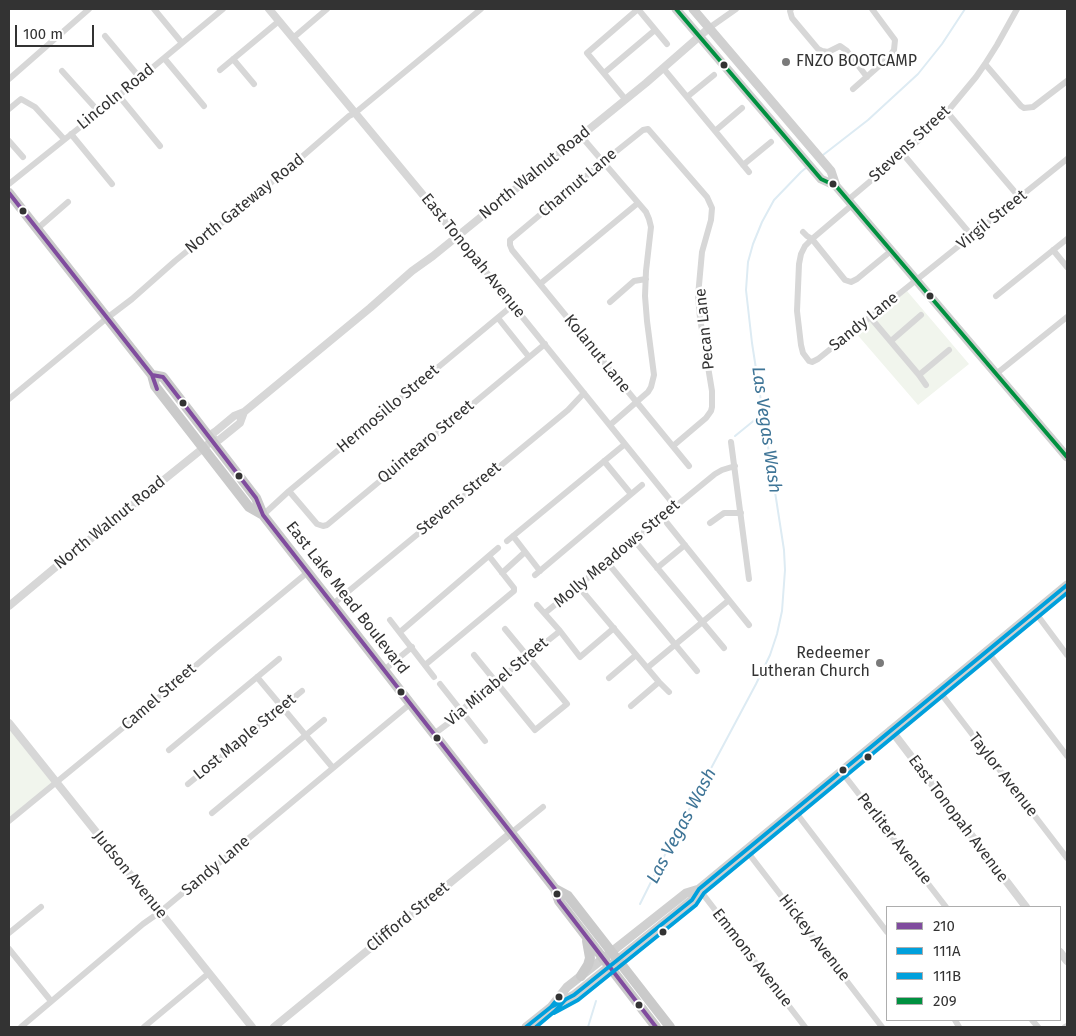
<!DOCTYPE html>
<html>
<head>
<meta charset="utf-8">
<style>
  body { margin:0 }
  #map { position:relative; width:1076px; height:1036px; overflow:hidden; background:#fff; font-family:"Fira Sans",sans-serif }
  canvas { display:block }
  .frame { position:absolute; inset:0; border:10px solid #333; pointer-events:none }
  .legend { position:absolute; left:886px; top:906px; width:175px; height:115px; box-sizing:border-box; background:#fff; border:1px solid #adadad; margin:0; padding:6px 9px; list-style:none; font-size:15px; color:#333 }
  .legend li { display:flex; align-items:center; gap:10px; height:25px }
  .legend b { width:25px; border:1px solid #adadad }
  .scale { position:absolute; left:15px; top:25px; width:79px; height:22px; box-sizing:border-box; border:2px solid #333; border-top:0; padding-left:6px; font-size:15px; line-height:18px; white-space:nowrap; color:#333; -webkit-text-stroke:4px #fff; paint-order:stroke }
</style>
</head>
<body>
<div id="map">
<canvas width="1076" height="1036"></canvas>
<div class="frame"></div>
<ul class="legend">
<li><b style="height:6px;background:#804c9e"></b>210</li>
<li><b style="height:6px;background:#00a0dc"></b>111A</li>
<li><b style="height:6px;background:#00a0dc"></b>111B</li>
<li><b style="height:6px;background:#009140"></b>209</li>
</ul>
<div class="scale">100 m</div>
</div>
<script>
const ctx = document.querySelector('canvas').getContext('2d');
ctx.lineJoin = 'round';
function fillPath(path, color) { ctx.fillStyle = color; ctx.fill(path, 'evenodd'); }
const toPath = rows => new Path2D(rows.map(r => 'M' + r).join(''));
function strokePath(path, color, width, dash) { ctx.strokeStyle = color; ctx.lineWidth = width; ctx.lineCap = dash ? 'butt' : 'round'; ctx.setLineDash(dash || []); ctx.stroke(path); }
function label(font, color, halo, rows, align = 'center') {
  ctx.font = font + ' "Fira Sans",sans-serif'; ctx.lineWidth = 5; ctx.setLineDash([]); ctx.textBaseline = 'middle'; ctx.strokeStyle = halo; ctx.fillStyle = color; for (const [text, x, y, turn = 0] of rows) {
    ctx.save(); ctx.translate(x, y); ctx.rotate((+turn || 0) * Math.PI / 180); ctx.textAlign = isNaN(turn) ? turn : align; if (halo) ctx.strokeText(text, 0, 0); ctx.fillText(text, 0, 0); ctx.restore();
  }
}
const green = toPath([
  [907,291,969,364,918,405,855,332],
  [9,723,57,782,9,821]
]);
const stream = toPath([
  [823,155,868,120,918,74,942,44,965,9],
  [735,436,762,414],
  [640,904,660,864,756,684,770,655,777,634,782,611,785,570,784,550,752,343,746,290,748,262,753,244,762,222,774,200,801,172,807,167],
  [588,1027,596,1001]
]);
const minor = toPath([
  [154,9,182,43],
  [791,9,790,11,792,18,818,49,822,51,828,52,840,46,847,51,867,77],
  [709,28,736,9],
  [105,36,140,78],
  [293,38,327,9],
  [164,58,204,106],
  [233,59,254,84],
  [985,64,1021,106,1024,108,1033,107,1067,81],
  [663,68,749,172],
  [220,70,279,21],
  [62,71,99,112],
  [604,73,655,30],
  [9,79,89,9],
  [853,89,888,58,894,50,895,40,872,9],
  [119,96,160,146],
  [687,97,714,75],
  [626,100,587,53,638,9,667,44],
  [9,109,21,99,35,107,64,139],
  [947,112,1020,198],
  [715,131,742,108],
  [71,134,112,184],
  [581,136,646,212,649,219,651,227,646,271,645,296,647,321,654,375,651,387,648,392,610,425],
  [9,141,23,157],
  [903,154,972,236],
  [743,165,771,142],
  [9,184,99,112,223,9],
  [848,200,919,140,947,112,976,77,985,64,997,45,1017,9],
  [852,205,812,239,805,246,801,254,799,264,797,311,801,345,803,353,809,361,812,362,818,359,1067,159],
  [37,229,68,202],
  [803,232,807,236,812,239,845,280,851,282,857,279,891,251],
  [457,236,675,506],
  [1053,250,1067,267],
  [540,284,638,203],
  [996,296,1067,239],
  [610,302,634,281,646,279],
  [870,317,919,375,926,385],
  [498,318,529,357],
  [891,341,921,315],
  [996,374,1067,317],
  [919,375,949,350],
  [9,399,107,318,132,299,175,261,289,168,349,116,355,113,481,9],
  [731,442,749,579],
  [673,446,706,418,711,411,712,407,712,391,700,318,698,296,702,252,711,220,712,208,707,197,648,129,643,130,603,162,510,240,510,245,512,250,689,466],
  [604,461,631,494],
  [289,491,317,524,323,526,327,525,545,344],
  [263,515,289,491,513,305],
  [667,523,749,625],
  [710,523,724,513,741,513],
  [513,536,540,571],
  [634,540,724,648],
  [507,541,625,444],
  [607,562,697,671],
  [657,568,685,545],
  [502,573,525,552],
  [535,575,642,485],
  [578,586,659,682,669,692],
  [333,604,568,410,584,393],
  [537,605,560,631,580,657,614,628],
  [1035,612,1067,655],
  [545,613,715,474,722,470,735,466],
  [390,620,434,677],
  [400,632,498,548],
  [987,651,1067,756],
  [474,655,535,730,567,704,505,629],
  [425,665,514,591,514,588,489,556],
  [647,668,729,600],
  [384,670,412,647],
  [257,677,333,768],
  [609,678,636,655],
  [440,684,485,741],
  [939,691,1067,858],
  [631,706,659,682],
  [434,734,458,716,466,706,560,631],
  [169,750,279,659],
  [841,771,946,907],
  [188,784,302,691],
  [794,810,887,932],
  [212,813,324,720],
  [9,821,136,717,215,649,308,572],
  [511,833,543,807],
  [746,850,882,1027],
  [699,889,805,1027],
  [9,933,41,907],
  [9,949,51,1001],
  [955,1020,959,1027],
  [1032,1020,1038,1027],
  [21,1027,143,924,160,912,410,704],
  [144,1027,209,973],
  [1065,1027,1067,1026]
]);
const tertiary = toPath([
  [269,9,457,236],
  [212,441,213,433,216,431,234,416,244,412,370,308,412,271,433,256,646,83,709,28],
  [9,606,63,561,212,441,219,440,240,423,244,412],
  [9,723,252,1027],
  [891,730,1026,907],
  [1060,952,1067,961],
  [274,1027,511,833]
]);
const secondary = toPath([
  [676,9,821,179,836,186,848,200,1067,457],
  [693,9,831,171,836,186],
  [551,1007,574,995,692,900,699,889,1067,585],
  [526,1027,551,1007,567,987,686,893,699,889]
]);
const primary = toPath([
  [9,193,152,375,155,386,249,507,263,515],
  [152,375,163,377,256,498,263,515,555,889,559,901,656,1027],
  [555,889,568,896,670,1027],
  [581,976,588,965,590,958,587,941]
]);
const bus1 = toPath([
  [9,193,152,375,157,389],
  [152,375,163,377,256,498,263,515,555,889,559,901,656,1027]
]);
const bus2 = toPath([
  [551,1007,574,995,692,900,699,889,1067,585],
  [526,1027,551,1007,560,996]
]);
const bus3 = toPath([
  [554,1013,578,1000,696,905,704,893,1067,593],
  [536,1027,555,1011,565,1000]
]);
const bus4 = toPath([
  [676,9,821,179,836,186,1067,457]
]);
const markers = [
  [786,62,5,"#7a7a7a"],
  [724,65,4.5,"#333"],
  [833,184,4.5,"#333"],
  [23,211,4.5,"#333"],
  [930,296,4.5,"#333"],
  [183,403,4.5,"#333"],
  [239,476,4.5,"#333"],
  [880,663,5,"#7a7a7a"],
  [401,692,4.5,"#333"],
  [437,738,4.5,"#333"],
  [868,757,4.5,"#333"],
  [843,770,4.5,"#333"],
  [557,894,4.5,"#333"],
  [663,932,4.5,"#333"],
  [559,997,4.5,"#333"],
  [639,1005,4.5,"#333"]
];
const poiNames = [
  ["FNZO BOOTCAMP",796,62],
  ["Redeemer",870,654,"right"],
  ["Lutheran Church",870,672,"right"]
];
const streetNames = [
  ["Lincoln Road",116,97,-39],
  ["Stevens Street",910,144,-43],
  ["North Walnut Road",535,173,-39],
  ["Charnut Lane",578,183,-40],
  ["North Gateway Road",245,204,-39],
  ["Virgil Street",992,220,-39],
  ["East Tonopah Avenue",473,256,51],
  ["Sandy Lane",864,322,-39],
  ["Pecan Lane",705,329,-96],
  ["Kolanut Lane",597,354,51],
  ["Hermosillo Street",388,409,-40],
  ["Quintearo Street",426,442,-40],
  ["Stevens Street",459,499,-40],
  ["North Walnut Road",110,523,-39],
  ["Molly Meadows Street",617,554,-40],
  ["East Lake Mead Boulevard",347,598,52],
  ["Via Mirabel Street",497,682,-40],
  ["Camel Street",159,697,-41],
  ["Lost Maple Street",245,737,-39],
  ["Taylor Avenue",1003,775,52],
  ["East Tonopah Avenue",958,819,53],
  ["Perliter Avenue",894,839,52],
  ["Sandy Lane",216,866,-40],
  ["Judson Avenue",130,875,51],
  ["Clifford Street",408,917,-39],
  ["Hickey Avenue",814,938,52],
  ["Emmons Avenue",752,958,52]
];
const waterNames = [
  ["Las Vegas Wash",766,430,82],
  ["Las Vegas Wash",682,826,-62]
];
fillPath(green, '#f1f5ed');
strokePath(stream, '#ddebf3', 2);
strokePath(minor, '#d7d7d7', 6);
strokePath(tertiary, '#d7d7d7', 8);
strokePath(secondary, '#d0d0d0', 9);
strokePath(primary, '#cacaca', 10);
strokePath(bus1, '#804c9e', 4);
strokePath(bus2, '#00a0dc', 4);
strokePath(bus3, '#00a0dc', 4);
strokePath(bus4, '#009140', 4);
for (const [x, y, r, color] of markers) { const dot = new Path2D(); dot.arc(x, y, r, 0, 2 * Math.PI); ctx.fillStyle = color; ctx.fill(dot); strokePath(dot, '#fff', 2); }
label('16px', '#333', '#fff', poiNames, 'left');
label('16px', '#333', '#fff', streetNames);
label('italic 18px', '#3f7597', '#fff', waterNames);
</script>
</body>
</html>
